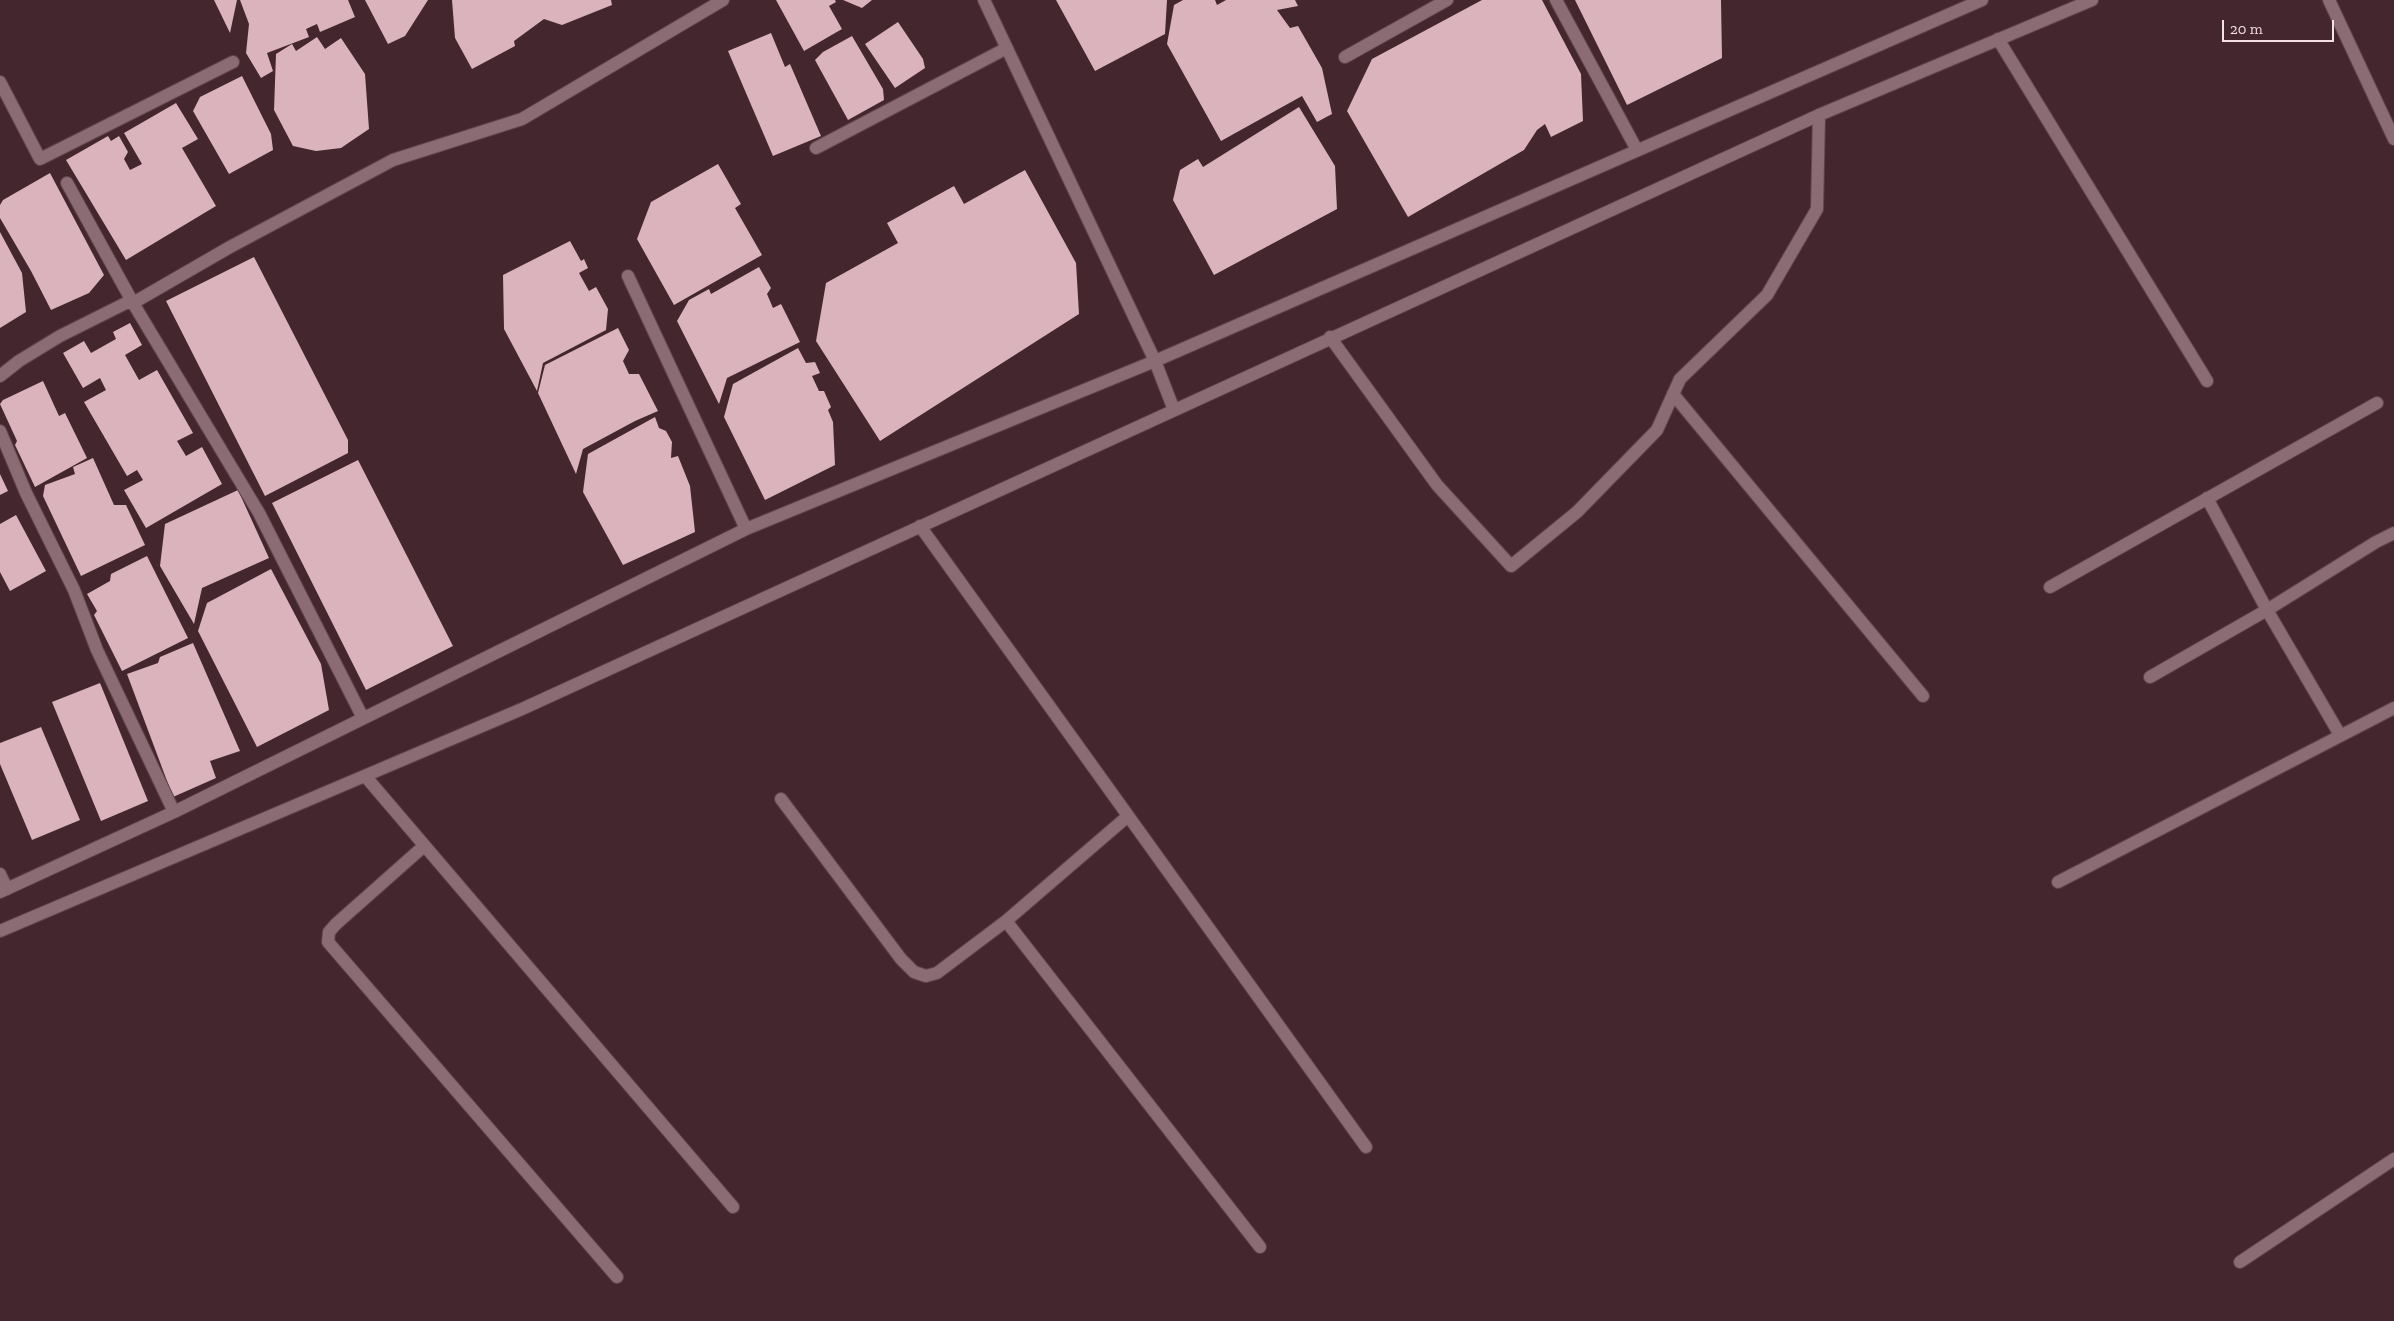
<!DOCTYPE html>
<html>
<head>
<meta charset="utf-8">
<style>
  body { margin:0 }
  #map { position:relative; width:2394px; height:1321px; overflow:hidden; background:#44262f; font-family:"Zilla Slab",serif }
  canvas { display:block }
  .scale { position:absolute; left:2222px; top:20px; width:112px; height:22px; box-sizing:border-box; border:2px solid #f5e0e5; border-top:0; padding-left:6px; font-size:15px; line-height:18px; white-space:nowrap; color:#f5e0e5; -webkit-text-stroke:4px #44262f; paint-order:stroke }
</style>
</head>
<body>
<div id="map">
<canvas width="2394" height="1321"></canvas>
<div class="scale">20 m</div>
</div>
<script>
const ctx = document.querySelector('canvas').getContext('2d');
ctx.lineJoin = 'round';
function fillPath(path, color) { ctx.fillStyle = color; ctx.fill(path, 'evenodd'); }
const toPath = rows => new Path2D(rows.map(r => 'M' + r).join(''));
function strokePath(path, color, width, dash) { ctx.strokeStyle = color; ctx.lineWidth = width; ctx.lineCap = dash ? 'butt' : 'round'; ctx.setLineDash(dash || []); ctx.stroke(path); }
const building = toPath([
  [214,0,237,0,230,33],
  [240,0,348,0,355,17,320,32,317,24,306,29,309,37,267,53,273,71,261,78,246,53,249,24],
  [365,0,428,0,405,36,388,44],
  [611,0,612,5,562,25,544,19,514,41,515,46,472,69,455,38,452,0],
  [776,0,835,0,836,2,829,6,842,29,804,51],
  [843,0,872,0,862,8],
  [1056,0,1167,0,1165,34,1095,71],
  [1183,0,1215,0,1217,5,1226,0,1295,0,1298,6,1277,10,1290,28,1298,26,1322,68,1332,114,1317,122,1302,96,1221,141,1167,44,1174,5],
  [1482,0,1542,0,1581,74,1583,121,1551,137,1545,124,1537,130,1524,150,1408,217,1347,111,1372,59],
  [1575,0,1721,0,1722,58,1627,105],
  [898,22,923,59,925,68,895,88,865,44],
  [771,33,785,67,790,64,821,136,773,156,728,51],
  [852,36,883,89,884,100,848,120,815,60,823,52],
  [317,37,325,49,341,38,365,74,369,129,341,148,316,151,293,146,274,110,276,54,292,44,296,51],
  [242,76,271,134,273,150,229,174,193,111,200,97],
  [176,103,198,139,182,148,216,206,126,260,66,160,108,136,111,141,119,136,128,152,124,159,130,170,142,164,124,133],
  [1299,107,1335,166,1337,209,1214,275,1173,200,1180,170,1198,159,1203,167],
  [718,164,741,204,735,208,762,255,674,305,637,239,651,202],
  [1025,170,1076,263,1079,314,880,441,816,341,826,283,898,243,887,223,954,186,964,204],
  [50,173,104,275,89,293,51,310,31,271,0,218,0,205,3,200],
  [0,232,22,273,26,312,0,328],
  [570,241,581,261,584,259,588,268,579,273,589,291,596,287,608,309,606,330,543,363,537,391,504,329,503,275],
  [254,257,348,440,348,453,265,496,166,301],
  [759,267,771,288,767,294,773,308,781,304,800,342,727,378,719,404,677,321,689,300,709,289,711,294],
  [130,323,142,345,125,355,139,380,157,370,193,433,177,441,186,456,202,447,222,484,146,528,124,490,143,480,137,470,127,476,84,402,106,390,100,378,83,388,63,353,84,341,91,353,116,339,113,332],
  [618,328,629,350,623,361,629,374,639,374,658,411,635,421,583,449,576,474,538,393,545,365],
  [798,348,806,363,815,362,820,373,812,376,819,391,824,391,831,407,828,410,833,422,835,465,765,500,724,417,733,384],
  [43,381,59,416,65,413,87,458,35,487,15,445,17,441,0,404,3,400],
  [655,417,659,428,666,431,672,442,671,458,678,456,690,486,695,532,623,565,583,492,588,454],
  [93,458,114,505,126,505,145,545,81,576,43,496,45,485,75,474,73,467],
  [358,460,453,646,366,690,272,503],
  [0,474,8,491,0,495],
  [238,490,269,558,202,588,194,624,160,566,165,524],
  [16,515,46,571,10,591,0,572,0,524],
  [147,556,188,638,122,671,94,615,97,611,87,594,110,581,111,574],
  [271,569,321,664,329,710,257,747,198,631,207,603],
  [193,643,240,751,210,761,216,778,173,797,127,674,158,663,160,657],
  [100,683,148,801,101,821,52,702],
  [41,727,80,820,32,840,0,764,0,743]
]);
const minor = toPath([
  [984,0,1155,361,1174,410],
  [1556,0,1637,150],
  [2329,0,2394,139],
  [1998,39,2207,381],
  [1345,57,1447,0],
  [0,82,40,159,233,62],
  [816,148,1007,48],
  [67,183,133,303,259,513,363,718],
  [628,276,746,529],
  [1330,337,1437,485,1511,566,1577,512,1657,430,1680,379,1767,295,1817,209,1819,115],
  [0,376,19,361,60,336,126,303,133,303,230,247,393,160,522,119,723,0],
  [1673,394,1923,696],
  [0,431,26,493,74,590,97,650,174,812],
  [2207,498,2267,610,2340,735],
  [920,526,1366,1147],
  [2050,587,2377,403],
  [2150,677,2267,610,2376,542,2394,533],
  [366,777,733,1207],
  [781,799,901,959,914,972,926,976,937,973,1006,921,1128,816],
  [424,846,336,924,329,932,328,942,617,1277],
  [0,874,7,889],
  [2058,882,2394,708],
  [0,892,174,812,746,529,1155,361,1982,0],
  [1006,921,1260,1247],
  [0,931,522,709,1819,115,2092,0],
  [2240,1262,2394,1159]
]);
fillPath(building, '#dab3bd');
strokePath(minor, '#60444c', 14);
strokePath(minor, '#8b6c74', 12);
</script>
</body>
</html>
